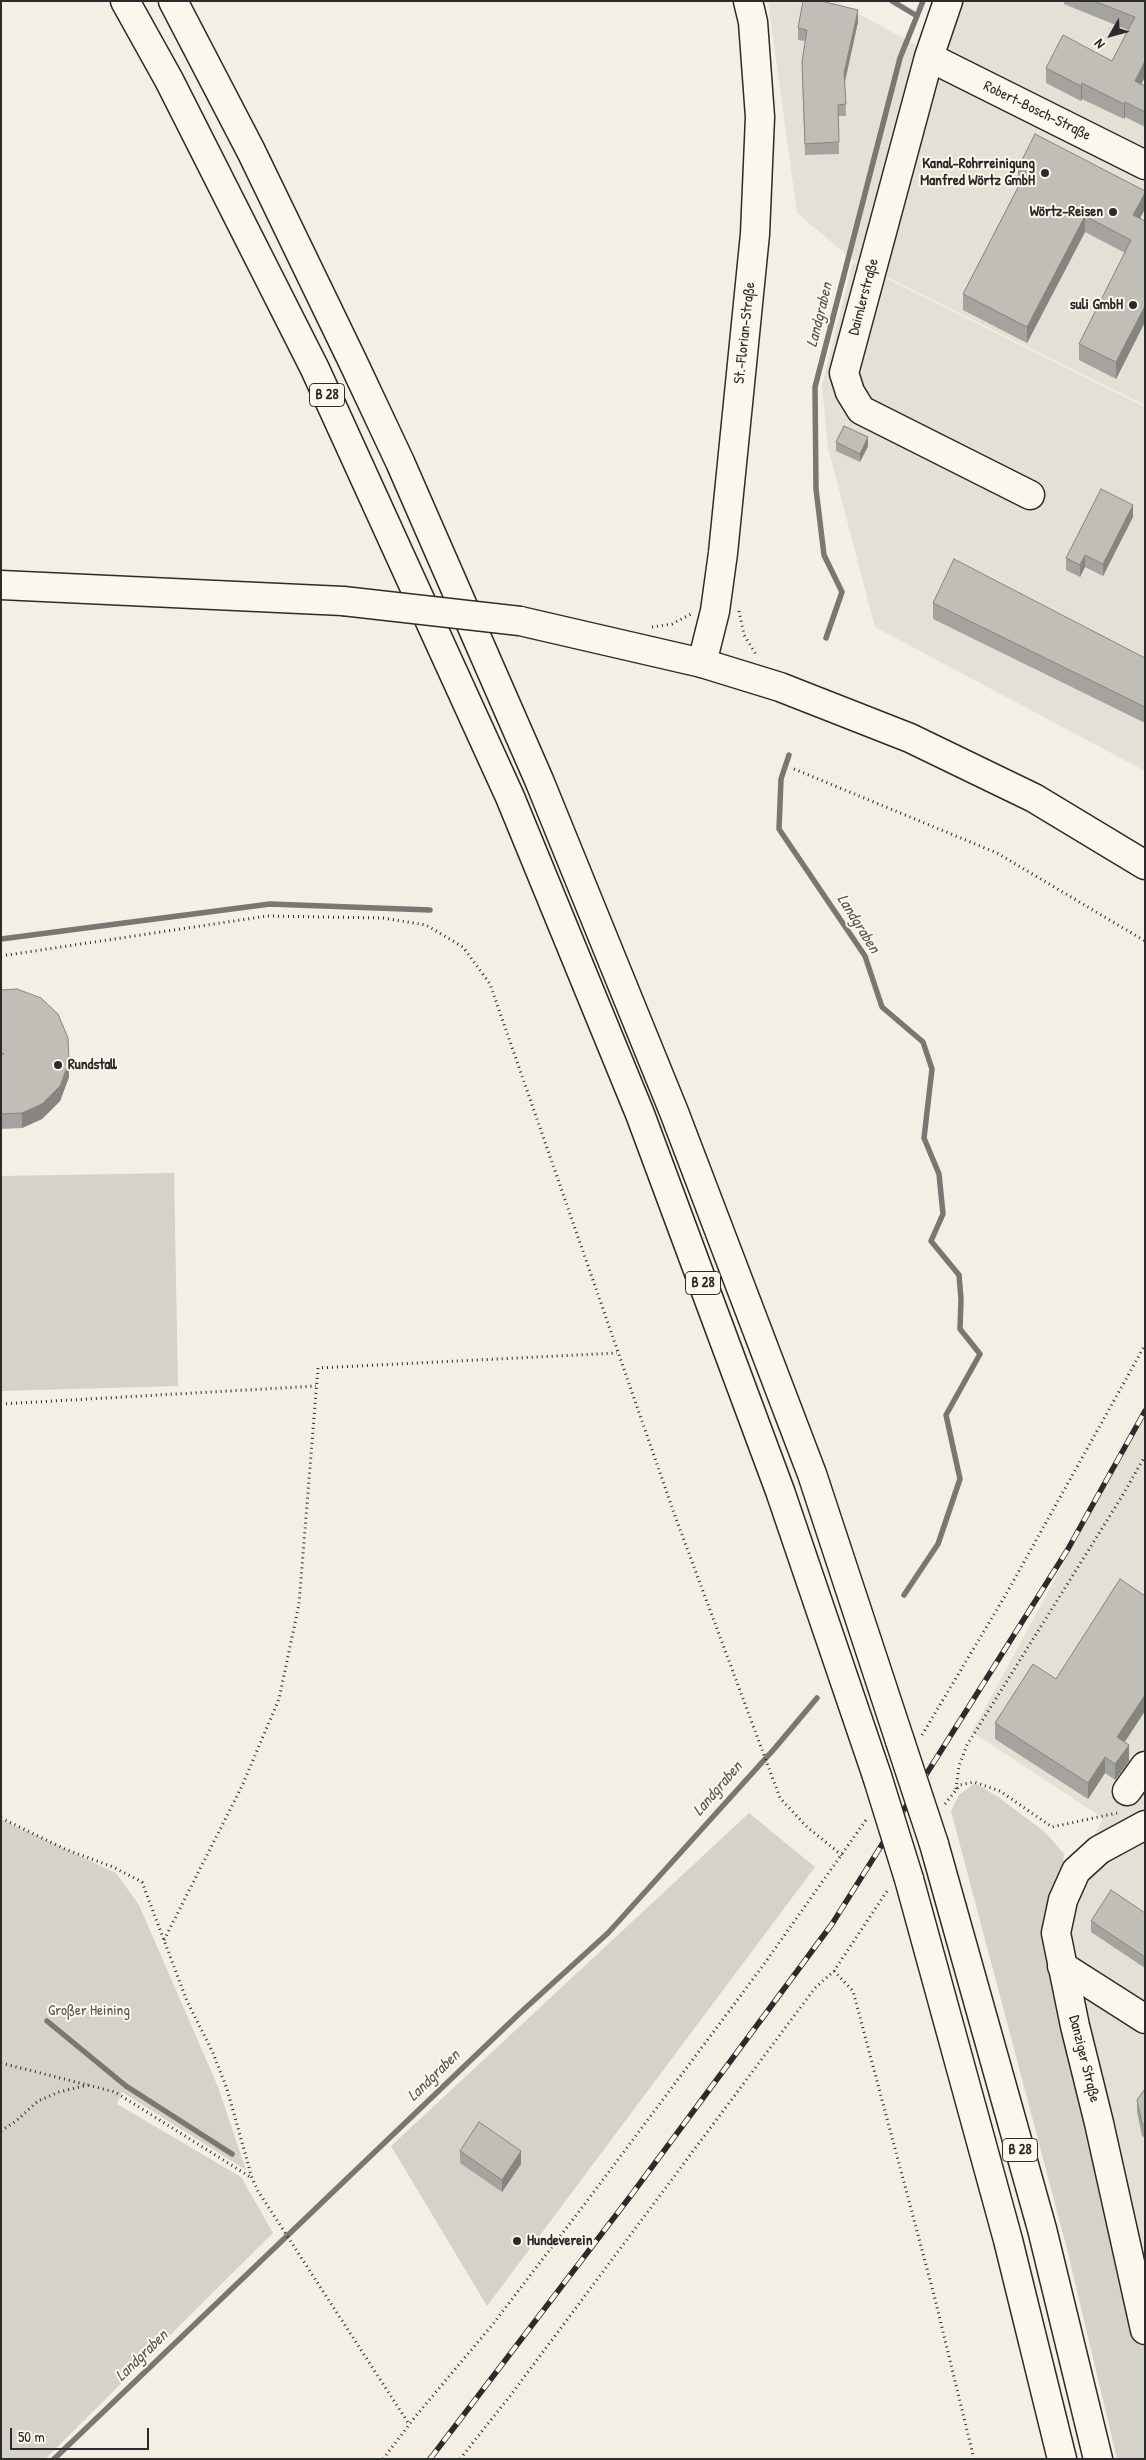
<!DOCTYPE html>
<html>
<head>
<meta charset="utf-8">
<style>
  body { margin:0 }
  #map { position:relative; width:1146px; height:2460px; overflow:hidden; background:#f3efe4; font-family:"Patrick Hand",sans-serif }
  canvas { display:block }
  .frame { position:absolute; inset:0; border:2px solid #2b2b2b; pointer-events:none }
  .north { position:absolute; left:1086px; top:10px; width:50px; height:50px; -webkit-text-stroke:4px #fbf7ec; paint-order:stroke; rotate:232deg; font-size:14px; font-weight:700; line-height:20px; text-align:center; color:#2b2b2b }
  .north::after { content:''; display:block; margin:auto; width:18px; height:22px; background:#2b2b2b; clip-path:polygon(50% 0,100% 100%,50% 72%,0 100%) }
  .scale { position:absolute; left:10px; top:2428px; width:139px; height:22px; box-sizing:border-box; border:2px solid #2b2b2b; border-top:0; padding-left:6px; font-size:15px; line-height:18px; white-space:nowrap; color:#2b2b2b; -webkit-text-stroke:4px #fbf7ec; paint-order:stroke }
</style>
</head>
<body>
<div id="map">
<canvas width="1146" height="2460"></canvas>
<div class="frame"></div>
<div class="north">N</div>
<div class="scale">50 m</div>
</div>
<script>
const ctx = document.querySelector('canvas').getContext('2d');
ctx.lineJoin = 'round';
function fillPath(path, color) { ctx.fillStyle = color; ctx.fill(path, 'evenodd'); }
const toPath = rows => new Path2D(rows.map(r => 'M' + r).join(''));
function strokePath(path, color, width, dash) { ctx.strokeStyle = color; ctx.lineWidth = width; ctx.lineCap = dash ? 'butt' : 'round'; ctx.setLineDash(dash || []); ctx.stroke(path); }
function label(font, color, halo, rows, align = 'center') {
  ctx.font = font + ' "Patrick Hand",sans-serif'; ctx.lineWidth = 4; ctx.setLineDash([]); ctx.textBaseline = 'middle'; ctx.strokeStyle = halo; ctx.fillStyle = color; for (const [text, x, y, turn = 0] of rows) {
    ctx.save(); ctx.translate(x, y); ctx.rotate((+turn || 0) * Math.PI / 180); ctx.textAlign = isNaN(turn) ? turn : align; if (halo) ctx.strokeText(text, 0, 0); ctx.fillText(text, 0, 0); ctx.restore();
  }
}
const built = toPath([
  [768,1,836,1,932,54,953,1,1145,1,1145,405,854,261,797,213],
  [853,262,1145,407,1145,771,875,627,828,448,822,385],
  [1145,1413,1145,2328,1061,1969,1076,1871,1103,1818,972,1732]
]);
const green = toPath([
  [174,1173,178,1386,1,1391,1,1176],
  [975,1783,998,1797,1045,1832,1064,1854,1062,1874,1096,2126,1145,2350,1145,2459,1117,2459,1067,2249,951,1811,959,1795],
  [749,1813,815,1867,487,2306,391,2146],
  [1,1819,116,1873,139,1905,218,2087,246,2170,122,2092,117,2104,241,2177,273,2233,45,2459,1,2459]
]);
const stream = toPath([
  [892,1,917,16],
  [826,638,842,592,824,555,816,489,815,387,900,58,923,1],
  [789,755,781,779,779,829,865,956,882,1007,923,1042,932,1069,924,1138,939,1174,943,1214,931,1241,959,1275,961,1299,960,1329,980,1354,946,1415,960,1479,938,1544,904,1595],
  [1,939,270,904,430,910],
  [47,2021,126,2086,232,2154],
  [54,2459,520,2013,608,1933,775,1748,817,1698]
]);
const path = toPath([
  [739,611,744,635,757,656],
  [652,627,672,624,693,613],
  [794,769,997,853,1145,941],
  [1,956,267,916,383,918,426,925,463,947,490,984,675,1516,780,1798,807,1827,843,1856],
  [1,1404,316,1386],
  [922,1735,1005,1596,1145,1345],
  [956,1789,959,1766,967,1745,1121,1498,1145,1456],
  [945,1804,960,1785,974,1782,1000,1791,1052,1827,1117,1813],
  [1,1818,65,1849,113,1867,142,1882,187,2001,213,2053,227,2089,252,2178,258,2191,409,2424],
  [164,1940,242,1786,279,1699,299,1604,318,1368,617,1353],
  [834,1971,853,1991,934,2295,974,2459],
  [1,2063,115,2092,252,2178],
  [1,2131,16,2121,38,2101,59,2092,88,2085],
  [383,2459,415,2417,493,2324,587,2201,762,1967,866,1820],
  [460,2459,510,2396,815,1988,834,1971,889,1888]
]);
const minor = toPath([
  [948,1,929,57,844,373,850,392,861,410,1030,495],
  [929,57,1145,165],
  [702,663,715,611,723,553,755,234,760,117,753,22,748,1],
  [1127,1791,1145,1766],
  [1145,1825,1099,1850,1076,1871,1063,1900,1056,1933,1075,2026,1099,2123,1145,2330],
  [1062,1966,1145,2019]
]);
const major = toPath([
  [1,585,343,601],
  [520,621,702,663,780,687,910,738,1034,798,1145,865]
]);
const highway = toPath([
  [125,1,169,80,315,369,510,797,640,1114,780,1491,877,1776],
  [173,1,251,151,353,362,400,462,539,780,674,1112,812,1474,900,1741],
  [934,1844,1042,2229,1098,2459],
  [909,1879,1008,2240,1062,2459]
]);
const rail = toPath([
  [430,2459,632,2194,832,1924,1068,1549,1145,1411]
]);
const majorBridge = toPath([
  [343,601,520,621]
]);
const highwayBridge = toPath([
  [900,1741,934,1844],
  [877,1776,909,1879]
]);
const wall = toPath([
  [1064,1,1145,1,1145,77,1141,84,1145,86,1145,127,1125,117,1124,119,1082,99,1081,101,1046,83,1046,68,1112,61,1128,30,1064,4],
  [823,2,858,22,845,83,846,116,838,116,839,154,805,155,802,73,802,62,805,41,798,40,798,28],
  [1018,168,1145,209,1140,218,1145,221,1145,322,1116,379,1079,360,1079,344,1125,253,1085,232,1027,343,963,310,963,294,1019,185,1018,184],
  [836,442,868,446,860,462,836,451],
  [1133,517,1103,576,1085,567,1080,577,1066,570,1066,558],
  [933,603,1145,658,1145,723,933,619],
  [1,990,69,1077,60,1101,42,1119,22,1128,1,1129],
  [1145,1596,1145,1711,1125,1742,1129,1761,1115,1780,1105,1773,1088,1799,995,1739,995,1723,1056,1679],
  [1145,1913,1145,1968,1091,1932,1091,1921],
  [1145,2089,1145,2138,1142,2136,1137,2112,1137,2100],
  [460,2151,521,2164,502,2192,460,2163]
]);
const shadedWall = toPath([
  [858,10,858,22,844,84,844,73],
  [1145,61,1145,77,1135,96,1135,81],
  [1082,83,1082,99,1081,101,1081,86],
  [1125,102,1125,117,1124,119,1124,104],
  [1145,193,1145,209,1133,231,1133,215],
  [1085,216,1085,232,1027,343,1027,327],
  [1145,306,1145,322,1116,379,1116,362],
  [868,437,868,446,860,462,860,454],
  [1133,505,1133,517,1103,576,1103,564],
  [1085,555,1085,567,1080,577,1080,565],
  [69,1062,69,1077,60,1101,42,1119,22,1128,22,1113],
  [1145,1695,1145,1711,1117,1753,1117,1737],
  [1129,1745,1129,1761,1115,1780,1115,1764],
  [1105,1757,1105,1773,1088,1799,1088,1783],
  [521,2151,521,2164,502,2192,502,2180]
]);
const building = toPath([
  [803,1,821,1,858,10,844,73,846,104,838,105,839,142,805,144,802,62,807,30,798,28,803,1],
  [1094,1,1145,1,1145,61,1135,81,1145,86,1145,112,1125,102,1124,104,1082,83,1081,86,1046,68,1063,35,1112,61,1135,17,1094,1],
  [1035,134,1145,191,1145,193,1133,215,1145,221,1145,306,1116,362,1079,344,1131,240,1085,216,1027,327,963,294,1026,172,1018,168,1035,134],
  [844,426,868,437,860,454,836,442,844,426],
  [1101,489,1133,505,1103,564,1085,555,1080,565,1066,558,1101,489],
  [954,559,1145,658,1145,707,933,603,954,559],
  [17,989,41,998,58,1014,68,1038,69,1062,60,1086,42,1104,22,1113,1,1114,1,1054,4,1054,1,1053,1,990,17,989],
  [1120,1579,1145,1596,1145,1695,1117,1737,1129,1745,1115,1764,1105,1757,1088,1783,995,1723,1033,1664,1056,1679,1120,1579],
  [1111,1890,1145,1913,1145,1957,1091,1921,1111,1890],
  [1145,2089,1145,2126,1142,2123,1137,2100,1145,2089],
  [479,2122,521,2151,502,2180,460,2151,479,2122]
]);
const markers = [
  [1045,173,5,"#2b2b2b"],
  [1113,212,5,"#2b2b2b"],
  [1133,305,5,"#2b2b2b"],
  [58,1065,5,"#2b2b2b"],
  [517,2241,5,"#2b2b2b"]
];
const shields = [
  [327,395,35],
  [703,1283,35],
  [1020,2150,35]
];
const shieldNames = [
  ["B 28",327,395],
  ["B 28",703,1283],
  ["B 28",1020,2150]
];
const streetNames = [
  ["Robert-Bosch-Straße",1037,111,26],
  ["Daimlerstraße",864,297,-75],
  ["St.-Florian-Straße",745,333,-84],
  ["Danziger Straße",1084,2059,76]
];
const poiNames = [
  ["Kanal-Rohrreinigung",1035,164],
  ["Manfred Wörtz GmbH",1035,181],
  ["Wörtz-Reisen",1103,212],
  ["suli GmbH",1123,305],
  ["Rundstall",68,1065,"left"],
  ["Hundeverein",527,2241,"left"]
];
const parkNames = [
  ["Großer Heining",89,2011]
];
const waterNames = [
  ["Landgraben",820,315,-76],
  ["Landgraben",858,924,58],
  ["Landgraben",718,1789,-49],
  ["Landgraben",434,2076,-44],
  ["Landgraben",142,2356,-44]
];
fillPath(built, '#e4e0d6');
fillPath(green, '#d5d2c9');
strokePath(stream, '#787772', 5.5);
strokePath(minor, '#2b2b2b', 31);
strokePath(major, '#2b2b2b', 31);
strokePath(highway, '#2b2b2b', 31);
strokePath(path, '#2b2b2b', 3, [1, 4]);
strokePath(minor, '#fbf7ec', 28);
strokePath(major, '#fbf7ec', 28);
strokePath(highway, '#fbf7ec', 28);
strokePath(rail, '#2b2b2b', 5.5);
strokePath(rail, '#fbf7ec', 4, [11]);
strokePath(majorBridge, '#2b2b2b', 31, []);
strokePath(highwayBridge, '#2b2b2b', 31, []);
strokePath(majorBridge, '#fbf7ec', 28);
strokePath(highwayBridge, '#fbf7ec', 28);
fillPath(wall, '#a5a39d');
fillPath(shadedWall, '#86857f');
fillPath(building, '#c0beb6');
strokePath(building, '#86857f', 1);
for (const [x, y, r, color] of markers) { const dot = new Path2D(); dot.arc(x, y, r, 0, 2 * Math.PI); ctx.fillStyle = color; ctx.fill(dot); strokePath(dot, '#fbf7ec', 2); }
for (const [x, y, w] of shields) { const box = new Path2D(); box.roundRect(x - w / 2, y - 11.5, w, 23, 4); ctx.fillStyle = '#fbf7ec'; ctx.fill(box); strokePath(box, '#2b2b2b', 1); }
label('bold 14px', '#2b2b2b', null, shieldNames);
label('15px', '#2b2b2b', '#fbf7ec', streetNames);
label('bold 15px', '#2b2b2b', '#fbf7ec', poiNames, 'right');
label('15px', '#565552', '#fbf7ec', parkNames);
label('italic 16px', '#585755', '#fbf7ec', waterNames);
</script>
</body>
</html>
